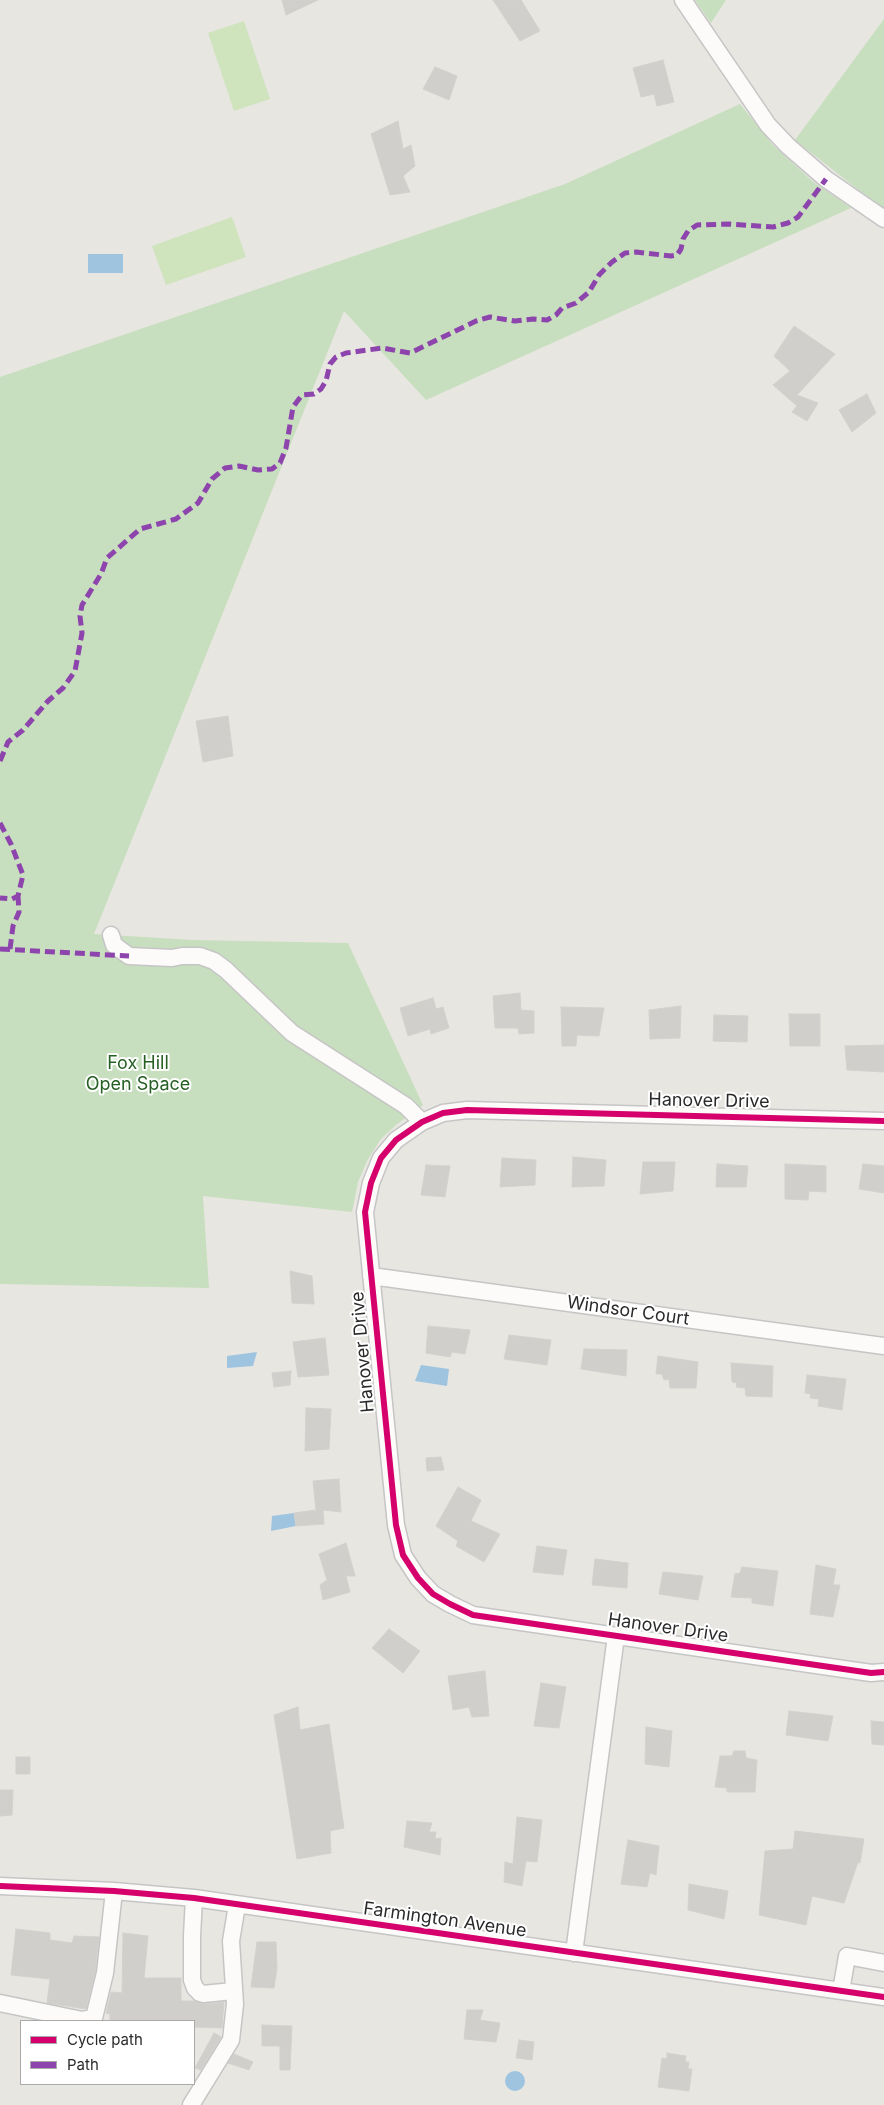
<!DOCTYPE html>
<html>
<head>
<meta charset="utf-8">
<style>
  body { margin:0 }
  #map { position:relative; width:884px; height:2105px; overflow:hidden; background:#e8e6e1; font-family:Inter,sans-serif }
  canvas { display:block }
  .legend { position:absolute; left:20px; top:2020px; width:175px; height:65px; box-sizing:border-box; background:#fff; border:1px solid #aaa; margin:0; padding:6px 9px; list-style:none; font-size:15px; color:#2a2a2a }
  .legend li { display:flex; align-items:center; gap:10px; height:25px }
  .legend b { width:25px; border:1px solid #aaa }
</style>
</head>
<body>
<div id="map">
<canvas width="884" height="2105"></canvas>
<ul class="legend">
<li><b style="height:6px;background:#d6006c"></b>Cycle path</li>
<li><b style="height:6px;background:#8e44ad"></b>Path</li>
</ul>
</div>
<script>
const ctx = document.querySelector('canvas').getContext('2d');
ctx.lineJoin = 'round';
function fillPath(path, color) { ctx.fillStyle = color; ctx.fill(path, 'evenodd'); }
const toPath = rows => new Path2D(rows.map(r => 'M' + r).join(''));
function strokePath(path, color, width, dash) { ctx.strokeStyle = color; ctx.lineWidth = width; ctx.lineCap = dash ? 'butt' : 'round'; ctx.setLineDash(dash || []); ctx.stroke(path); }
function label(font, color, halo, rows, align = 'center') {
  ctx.font = font + ' Inter,sans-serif'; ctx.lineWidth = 4; ctx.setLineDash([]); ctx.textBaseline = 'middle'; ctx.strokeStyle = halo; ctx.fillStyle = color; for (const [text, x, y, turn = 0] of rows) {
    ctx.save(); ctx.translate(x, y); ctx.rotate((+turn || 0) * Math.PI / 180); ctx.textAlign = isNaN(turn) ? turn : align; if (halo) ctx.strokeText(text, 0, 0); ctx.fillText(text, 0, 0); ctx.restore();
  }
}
const green = toPath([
  [695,0,726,0,711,23],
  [884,19,884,210,795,140],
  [740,104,773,145,812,181,851,208,426,400,344,311,94,934,192,940,348,943,423,1105,396,1125,381,1139,368,1159,358,1182,352,1212,203,1196,209,1288,0,1284,0,377,565,184]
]);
const pitch = toPath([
  [244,21,270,99,234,111,208,33],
  [232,217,246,257,166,285,152,246]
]);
const water = toPath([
  [88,254,123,254,123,273,88,273],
  [257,1352,253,1366,227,1368,227,1356],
  [421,1365,449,1369,447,1386,415,1381],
  [294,1513,296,1526,271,1531,272,1516],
  '505 2081a10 10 0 1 1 20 0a10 10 0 1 1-20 0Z'
]);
const building = toPath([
  [282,0,318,0,286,15,282,0],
  [493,0,521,0,540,31,520,41,493,0],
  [663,60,674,102,657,106,654,94,641,97,633,68,663,60],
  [435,67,457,76,449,100,423,89,435,67],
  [398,121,403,149,411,145,415,166,403,176,410,192,390,195,371,134,398,121],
  [794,326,835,354,797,395,818,403,807,421,792,412,797,406,773,385,790,371,774,356,794,326],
  [867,394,876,413,852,432,839,410,867,394],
  [228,716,233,756,203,762,196,721,228,716],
  [520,993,521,1010,534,1011,534,1033,519,1034,518,1028,495,1028,493,996,520,993],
  [433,998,436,1009,443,1007,449,1028,431,1034,430,1029,408,1036,400,1008,433,998],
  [681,1006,680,1038,650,1039,649,1010,681,1006],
  [561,1007,604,1008,599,1036,577,1035,576,1046,562,1046,561,1007],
  [789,1014,820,1014,820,1046,790,1046,789,1014],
  [714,1015,748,1016,747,1042,713,1041,714,1015],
  [884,1045,884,1072,847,1070,845,1046,884,1045],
  [573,1157,606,1160,604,1186,572,1187,573,1157],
  [502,1158,536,1160,535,1185,500,1187,502,1158],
  [643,1162,675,1162,673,1191,640,1194,643,1162],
  [717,1164,748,1166,746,1187,716,1187,717,1164],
  [785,1164,826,1166,826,1192,809,1191,808,1200,785,1199,785,1164],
  [863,1164,884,1166,884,1193,859,1189,863,1164],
  [426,1165,450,1166,445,1197,421,1195,426,1165],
  [290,1271,312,1276,314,1304,292,1303,290,1271],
  [428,1326,470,1330,465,1354,452,1352,450,1357,426,1353,428,1326],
  [509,1335,551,1340,547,1365,504,1359,509,1335],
  [325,1338,329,1375,298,1377,293,1342,325,1338],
  [584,1349,627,1350,626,1376,581,1369,584,1349],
  [658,1356,698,1362,696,1388,670,1388,669,1379,664,1380,662,1374,656,1374,658,1356],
  [731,1363,773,1366,772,1397,746,1396,745,1388,736,1387,737,1383,732,1382,731,1363],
  [291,1371,290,1385,274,1387,272,1373,291,1371],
  [807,1375,846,1379,842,1410,818,1406,819,1399,810,1398,811,1394,805,1393,807,1375],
  [306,1408,331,1409,329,1449,305,1451,306,1408],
  [441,1457,444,1470,427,1471,426,1458,441,1457],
  [339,1479,341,1512,323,1510,324,1524,296,1526,294,1513,316,1510,313,1481,339,1479],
  [458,1487,481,1500,471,1521,500,1534,484,1562,456,1546,458,1541,436,1526,458,1487],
  [346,1543,355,1576,346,1576,350,1592,323,1600,320,1585,327,1580,319,1554,346,1543],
  [537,1546,567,1550,563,1575,533,1572,537,1546],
  [595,1559,628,1563,627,1588,592,1585,595,1559],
  [816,1565,836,1569,833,1585,840,1585,833,1617,810,1614,816,1565],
  [742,1567,778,1571,773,1606,752,1603,752,1598,731,1597,735,1574,740,1573,742,1567],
  [663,1572,703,1576,698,1600,659,1594,663,1572],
  [389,1629,420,1651,403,1673,372,1648,389,1629],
  [485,1671,489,1716,472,1717,469,1707,453,1710,448,1676,485,1671],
  [541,1683,566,1687,559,1728,534,1726,541,1683],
  [298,1707,300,1730,329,1724,344,1828,330,1831,331,1853,297,1859,274,1715,298,1707],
  [789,1711,833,1716,828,1741,786,1735,789,1711],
  [871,1721,884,1722,884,1745,872,1744,871,1721],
  [646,1727,672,1731,669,1767,645,1764,646,1727],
  [734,1751,745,1751,746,1758,757,1760,755,1792,727,1792,727,1788,715,1787,720,1756,732,1756,734,1751],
  [16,1757,30,1757,30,1774,16,1774,16,1757],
  [0,1790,13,1790,12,1815,0,1816,0,1790],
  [517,1817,542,1820,537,1862,526,1861,522,1886,504,1882,505,1862,513,1864,517,1817],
  [407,1821,432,1823,429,1832,436,1832,435,1839,441,1838,440,1855,404,1847,407,1821],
  [795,1831,864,1839,860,1863,858,1862,844,1903,812,1896,806,1925,759,1915,765,1851,793,1849,795,1831],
  [628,1840,659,1846,656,1875,650,1873,647,1887,621,1884,628,1840],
  [689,1884,728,1891,724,1919,688,1910,689,1884],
  [16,1929,50,1933,50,1940,72,1943,74,1936,99,1937,95,1973,86,2009,47,2003,50,1979,11,1975,16,1929],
  [123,1933,148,1936,144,1978,181,1978,181,2001,194,2001,204,2004,224,2002,222,2028,194,2027,194,2021,110,2021,110,2014,106,2013,111,1992,122,1993,123,1933],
  [257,1942,276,1942,277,1968,274,1988,251,1987,257,1942],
  [467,2010,483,2010,480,2020,500,2023,496,2042,464,2039,467,2010],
  [262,2025,292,2026,290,2070,280,2070,280,2046,262,2046,262,2025],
  [214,2033,221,2037,201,2070,195,2068,214,2033],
  [519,2040,534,2042,532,2060,516,2058,519,2040],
  [667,2053,686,2056,685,2062,689,2062,688,2069,692,2069,689,2091,658,2087,662,2058,667,2059,667,2053],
  [234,2054,253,2062,249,2070,228,2063,234,2054]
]);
const minor = toPath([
  [683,0,768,125,788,146,826,179,884,219],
  [111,935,114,945,129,956,172,958,182,956,200,956,214,961,226,970,292,1033,406,1106,422,1122],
  [884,1121,467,1110,443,1113,422,1122,396,1140,381,1158,371,1183,365,1212,396,1525,403,1555,418,1578,433,1594,450,1604,473,1615,871,1673,884,1672],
  [371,1276,884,1346],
  [0,1886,114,1891,194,1898,884,1997],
  [194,1898,192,1936,192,1980,195,1988,200,1993,203,1994,233,1991],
  [574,1953,616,1636],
  [841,1991,847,1956,884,1963],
  [0,2003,82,2020,94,2018,105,1973,114,1891],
  [191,2105,231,2040,235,2004,231,1941,237,1905]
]);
const quiet = toPath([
  [0,761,8,742,23,730,48,701,63,688,75,671,82,633,80,616,82,605,101,574,107,558,140,529,176,519,198,503,212,479,225,468,239,466,258,470,272,469,280,463,286,448,293,407,302,395,314,394,321,389,326,381,330,364,336,357,346,353,382,348,410,353,476,321,490,317,515,321,533,319,547,320,556,315,562,308,576,303,589,292,599,275,612,262,625,253,636,252,671,256,677,255,681,249,683,239,688,231,697,225,729,224,773,227,788,223,798,217,826,179],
  [0,823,11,844,23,875,18,896,12,899,0,898],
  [0,949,129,956],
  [10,949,13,926,19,912,18,896]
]);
const cycleway = toPath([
  [884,1121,467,1110,443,1113,422,1122,396,1140,381,1158,371,1183,365,1212,396,1525,403,1555,418,1578,433,1594,450,1604,473,1615,871,1673,884,1672],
  [0,1886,114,1891,194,1898,884,1997]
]);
const parkNames = [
  ["Fox Hill",138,1064],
  ["Open Space",138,1085]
];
const streetNames = [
  ["Hanover Drive",709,1101,1],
  ["Windsor Court",628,1311,8],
  ["Hanover Drive",363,1352,-95],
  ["Hanover Drive",668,1628,8],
  ["Farmington Avenue",445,1920,8]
];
fillPath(green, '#c7dfbe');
fillPath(pitch, '#cfe3bd');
fillPath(water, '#9ec4e0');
fillPath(building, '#d1cfcc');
strokePath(building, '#d3d1cd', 1);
strokePath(minor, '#c6c5c5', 19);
strokePath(minor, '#fcfbfa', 16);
strokePath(quiet, '#8e44ad', 5, [10, 5]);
strokePath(cycleway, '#d6006c', 6);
label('18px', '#265f23', '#fff', parkNames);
label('18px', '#2a2a2a', '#fff', streetNames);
</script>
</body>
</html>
